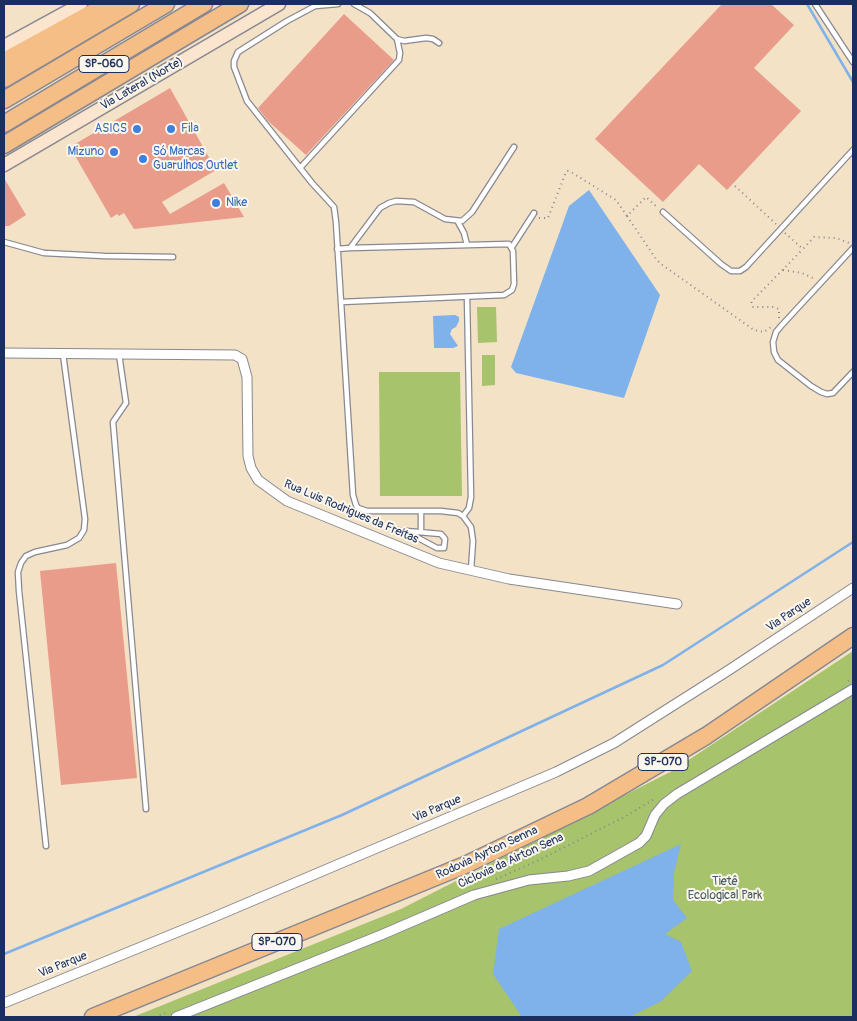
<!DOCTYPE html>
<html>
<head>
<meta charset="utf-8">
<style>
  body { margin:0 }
  #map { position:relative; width:857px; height:1021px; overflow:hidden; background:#f3e2c5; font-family:Pangolin,sans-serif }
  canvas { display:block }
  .frame { position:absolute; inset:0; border:5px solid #1b2f5e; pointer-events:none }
</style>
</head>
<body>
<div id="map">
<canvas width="857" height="1021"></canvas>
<div class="frame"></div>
</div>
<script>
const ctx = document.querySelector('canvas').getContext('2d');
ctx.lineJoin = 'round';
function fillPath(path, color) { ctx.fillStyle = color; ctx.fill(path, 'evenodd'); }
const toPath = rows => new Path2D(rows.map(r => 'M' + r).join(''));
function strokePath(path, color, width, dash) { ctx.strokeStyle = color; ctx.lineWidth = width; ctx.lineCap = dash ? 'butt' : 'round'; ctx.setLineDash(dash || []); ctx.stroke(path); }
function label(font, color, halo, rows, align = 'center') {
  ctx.font = font + ' Pangolin,sans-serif'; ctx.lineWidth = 4; ctx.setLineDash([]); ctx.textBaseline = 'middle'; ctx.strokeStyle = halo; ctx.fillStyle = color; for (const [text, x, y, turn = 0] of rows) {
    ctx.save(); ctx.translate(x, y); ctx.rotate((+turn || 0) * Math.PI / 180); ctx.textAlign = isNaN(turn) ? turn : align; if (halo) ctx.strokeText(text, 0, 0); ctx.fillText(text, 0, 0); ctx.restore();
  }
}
const green = toPath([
  [477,307,496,307,497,342,478,343],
  [482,355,495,355,495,385,482,386],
  [379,372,460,372,462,496,380,496],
  [853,651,853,1017,133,1017,401,909,672,771]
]);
const water = toPath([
  [589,190,660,295,624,398,516,373,511,367,569,206],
  [455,315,459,317,459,321,456,327,452,329,450,334,458,346,453,348,434,348,433,316],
  [681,844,674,873,673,900,687,918,665,934,681,942,692,971,660,1002,629,1017,522,1017,493,974,499,929]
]);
const stream = toPath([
  [807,4,853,82],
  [4,954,342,815,663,665,853,542]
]);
const building = toPath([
  [722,4,771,4,794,25,754,68,801,111,727,190,699,164,663,202,595,139],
  [344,14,394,60,306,155,268,121,258,108],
  [170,88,216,170,162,202,170,214,224,183,244,217,134,229,124,213,119,216,117,214,111,218,70,147],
  [4,178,26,215,9,226,4,226],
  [116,563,137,778,61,785,40,571]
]);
const path = toPath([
  [735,186,776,224],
  [627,216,656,259,661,264,754,330,764,332,771,327],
  [539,218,548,218,566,172,568,171,571,172,616,200,627,216,646,197,658,208],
  [785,233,803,249,814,237,836,238,849,243],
  [783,270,802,273,815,279],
  [779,318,779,309,773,307,753,307,751,304,752,301,803,249],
  [848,681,853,678],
  [496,879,537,861,626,816,656,798],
  [155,1017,169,1012]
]);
const service = toPath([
  [338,4,315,6,287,21,238,52,234,61,234,67,247,101,312,183,334,207,336,222,353,495,356,505,358,508,367,511,441,511,458,513,463,516,471,527,473,541,471,570],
  [815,4,853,62],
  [397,39,404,41,426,38,433,39,439,43],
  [300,168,399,60,400,53,397,39,370,13,354,4],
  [663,212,721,264,731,271,740,271,746,267,853,150],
  [458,222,464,233,467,245],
  [4,242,44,253,104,256,173,257],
  [512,247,534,213],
  [853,248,781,326,776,332,773,342,774,352,778,360,811,386,821,392,827,394,833,393,853,372],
  [337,249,350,248,380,208,389,203,396,201,414,202,445,219,462,221,472,212,514,147],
  [341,302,504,295,512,290,514,284,513,251,509,244,350,248],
  [119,354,126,403,113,422,146,809],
  [421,511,421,532],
  [463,516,469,508,471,497,467,297],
  [395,530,441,534,445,539,444,548,437,548,405,531],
  [46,846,19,591,18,572,21,563,26,556,35,552,67,545,79,538,84,530,85,519,63,354]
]);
const minor = toPath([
  [4,353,235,355,242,359,247,377,248,456,251,468,258,480,287,501,439,563,509,579,677,604],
  [4,1003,207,920,556,772,614,743,729,670,853,588],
  [176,1017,381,935,474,895,529,880,568,876,589,871,639,843,646,836,655,815,664,804,677,794,853,689]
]);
const secondary = toPath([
  [4,46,81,4],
  [4,165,279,4]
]);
const motorway = toPath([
  [4,61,108,4],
  [4,79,131,4],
  [4,100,166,4],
  [4,124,204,4],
  [4,145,240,4],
  [93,1017,465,865,588,806,706,736,853,636]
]);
const markers = [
  [137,129,5,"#3f7fe0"],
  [171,129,5,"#3f7fe0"],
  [114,152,5,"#3f7fe0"],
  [143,159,5,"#3f7fe0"],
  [216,203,5,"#3f7fe0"]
];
const shields = [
  [104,64,50],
  [663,762,50],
  [277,942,50]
];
const shieldNames = [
  ["SP-060",104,64],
  ["SP-070",663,762],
  ["SP-070",277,942]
];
const streetNames = [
  ["Via Lateral (Norte)",142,84,-30],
  ["Rua Luis Rodrigues da Freitas",351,512,23],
  ["Via Parque",789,615,-34],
  ["Via Parque",437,809,-23],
  ["Rodovia Ayrton Senna",487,853,-25],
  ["Ciclovia da Airton Sena",511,861,-25],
  ["Via Parque",63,965,-22]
];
const shopNames = [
  ["ASICS",127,129,"right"],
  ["Fila",181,129],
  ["Mizuno",104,152,"right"],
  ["Só Marcas",153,152],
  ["Guarulhos Outlet",153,166],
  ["Nike",226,203]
];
const parkNames = [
  ["Tietê",725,882],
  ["Ecological Park",725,896]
];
fillPath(green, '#a7c36b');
fillPath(water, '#7fb1eb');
strokePath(stream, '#7fb1eb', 2.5);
fillPath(building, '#ea9c8b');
strokePath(service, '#878892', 7);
strokePath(minor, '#878892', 11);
strokePath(secondary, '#878892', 15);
strokePath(motorway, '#878892', 19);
strokePath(path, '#878892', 2, [1, 4]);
strokePath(service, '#fff', 4.5);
strokePath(minor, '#fff', 9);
strokePath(secondary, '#fbe5cf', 12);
strokePath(motorway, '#f6be87', 16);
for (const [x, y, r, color] of markers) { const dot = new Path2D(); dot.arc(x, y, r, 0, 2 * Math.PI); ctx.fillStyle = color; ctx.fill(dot); strokePath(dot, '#fbf7ec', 2); }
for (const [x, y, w] of shields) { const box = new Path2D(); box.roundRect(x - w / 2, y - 8.5, w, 17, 4); ctx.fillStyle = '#fbf7ec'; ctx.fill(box); strokePath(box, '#1b2f5e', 1); }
label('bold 11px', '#1b2f5e', null, shieldNames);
label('12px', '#1b2f5e', '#fbf7ec', streetNames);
label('12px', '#366cbe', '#fbf7ec', shopNames, 'left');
label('12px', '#455b62', '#fbf7ec', parkNames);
</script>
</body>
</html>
